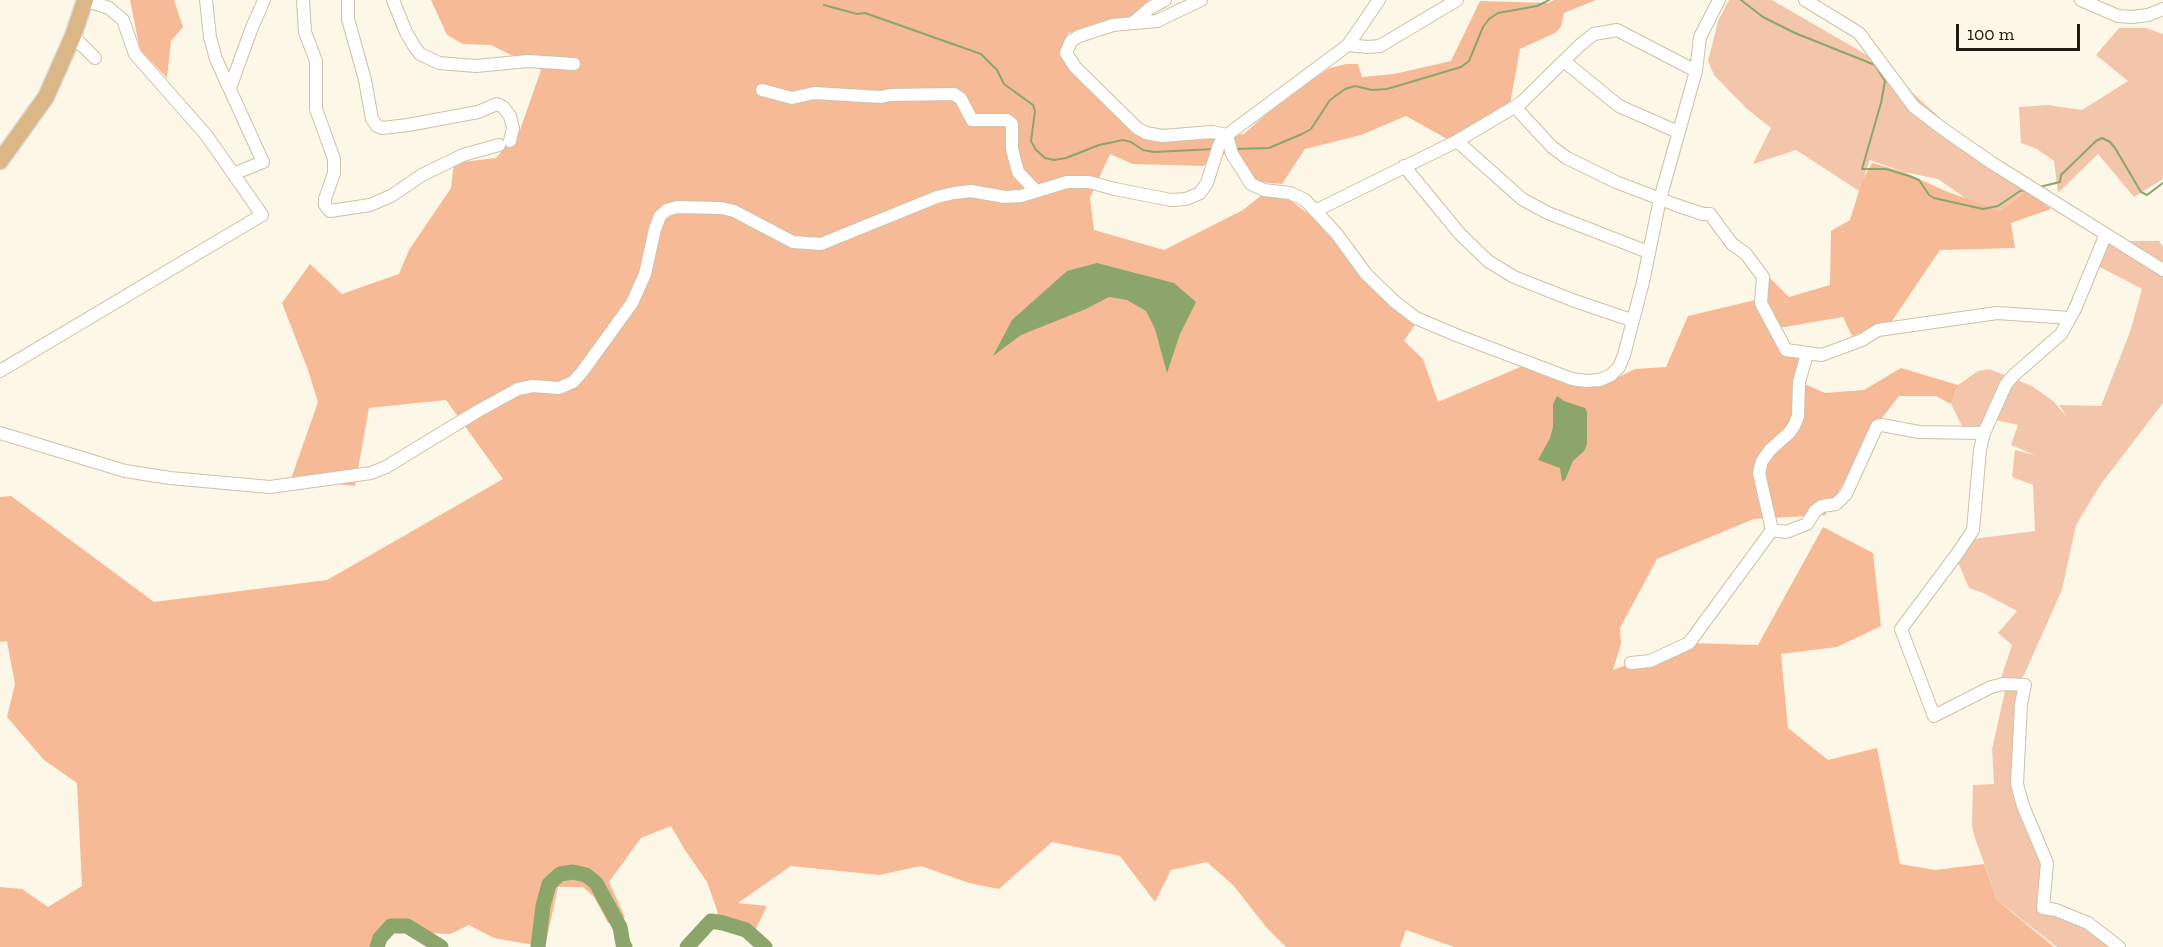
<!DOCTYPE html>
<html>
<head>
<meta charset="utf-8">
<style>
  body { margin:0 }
  #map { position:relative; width:2163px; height:947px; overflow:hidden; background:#fdf7e8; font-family:"Zilla Slab",serif }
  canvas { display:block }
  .scale { position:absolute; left:1956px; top:24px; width:124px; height:27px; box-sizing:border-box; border:3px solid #1e1b12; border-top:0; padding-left:8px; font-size:18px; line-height:21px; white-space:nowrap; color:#1e1b12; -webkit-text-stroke:4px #fdf7e8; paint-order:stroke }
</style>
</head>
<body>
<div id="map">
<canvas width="2163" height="947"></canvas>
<div class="scale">100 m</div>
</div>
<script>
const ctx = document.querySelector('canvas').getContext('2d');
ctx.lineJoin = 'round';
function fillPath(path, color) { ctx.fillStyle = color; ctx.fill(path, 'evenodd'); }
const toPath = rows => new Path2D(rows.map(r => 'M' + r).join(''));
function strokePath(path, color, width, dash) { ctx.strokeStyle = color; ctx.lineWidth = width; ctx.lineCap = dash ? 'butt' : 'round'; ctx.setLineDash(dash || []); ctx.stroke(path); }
const green = toPath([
  [1729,0,1772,0,1879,62,1999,172,2026,191,2000,211,1971,202,1938,179,1904,172,1870,160,1859,191,1796,150,1753,164,1771,128,1746,108,1714,75,1708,61,1718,21],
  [2119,28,2146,28,2163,34,2163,179,2134,197,2098,154,2058,193,2054,161,2037,149,2021,143,2019,107,2048,105,2082,110,2128,81,2096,55],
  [2107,241,2163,275,2163,403,2101,484,2076,525,2062,590,2024,675,2021,679,2012,681,2001,678,2012,645,1998,633,2017,611,1983,593,1969,588,1957,560,1973,539,2035,531,2033,485,2012,477,2015,450,2035,455,2011,445,2018,425,1995,420,1986,442,1965,432,1951,404,1958,385,1978,371,1989,369,2032,386,2053,401,2067,417,2059,405,2101,406,2130,332,2142,289,2098,266],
  [2127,241,2159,241,2163,247,2163,262],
  [2009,688,2018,688,2012,791,2042,863,2038,906,2081,924,2115,947,2057,947,1997,900,1974,835,1972,825,1973,785,1994,784,1992,749,2005,691]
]);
const forest = toPath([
  [130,0,174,0,183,27,171,41,167,78,140,50],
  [431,0,1149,0,1136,15,1068,33,1060,57,1128,128,1136,133,1174,140,1244,134,1287,95,1330,68,1346,64,1358,64,1362,77,1394,74,1451,61,1480,1,1548,3,1554,0,1596,0,1564,13,1561,27,1555,33,1520,49,1510,104,1449,140,1406,116,1361,135,1305,149,1282,184,1259,182,1244,170,1236,148,1203,166,1133,164,1110,154,1090,198,1094,230,1164,250,1243,210,1263,194,1282,194,1310,215,1354,263,1416,323,1404,341,1423,359,1438,402,1525,365,1606,383,1635,369,1666,367,1688,316,1768,297,1766,274,1789,297,1830,285,1831,231,1850,220,1862,181,1872,163,1904,172,1943,190,2000,211,2026,191,2051,209,2011,223,2015,248,1940,250,1892,321,1852,336,1843,317,1773,329,1800,357,1800,382,1825,393,1864,390,1901,368,1958,385,1951,404,1936,396,1899,396,1878,423,1825,515,1754,519,1657,559,1620,628,1621,644,1613,670,1631,663,1649,668,1689,643,1758,645,1823,527,1873,553,1881,626,1837,647,1781,654,1788,728,1828,760,1877,748,1900,864,1935,870,1984,864,1997,900,2054,947,1454,947,1406,930,1400,947,1286,947,1267,928,1233,885,1207,862,1171,870,1155,902,1120,856,1052,842,999,889,969,883,921,866,879,875,791,866,738,903,767,906,751,939,719,927,717,910,707,882,685,850,671,826,641,838,609,882,625,917,608,923,594,897,583,887,558,887,545,947,494,938,469,925,450,934,424,933,399,924,377,947,0,947,0,887,22,889,48,907,82,886,77,783,44,760,7,717,15,684,7,641,0,642,0,497,11,496,154,602,327,580,503,479,446,400,369,408,355,486,291,479,318,402,308,370,282,303,310,264,342,294,399,274,409,250,451,188,454,163,496,158,520,130,541,70,491,45,463,44,447,35]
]);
const water = toPath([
  [1097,263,1174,283,1196,302,1180,334,1167,373,1155,329,1146,311,1127,300,1109,297,1086,309,1021,335,993,356,1012,320,1067,271],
  [1557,396,1564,401,1585,408,1587,412,1587,444,1584,451,1573,461,1565,480,1562,481,1560,468,1538,460,1550,438,1553,427,1553,404]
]);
const stream = toPath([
  [1741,0,1763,17,1795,33,1875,65,1885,81,1881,103,1862,169,1886,169,1909,176,1919,180,1929,195,1934,198,1983,209,1998,206,2020,191,2025,190],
  [824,5,857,14,865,13,981,54,997,70,1004,84,1033,105,1035,111,1031,141,1036,150,1045,158,1054,160,1066,158,1099,145,1123,140,1131,142,1143,150,1154,152,1214,149],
  [1235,149,1269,148,1302,134,1311,129,1330,100,1345,89,1355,86,1372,90,1387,89,1461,67,1469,61,1483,27,1489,19,1498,13,1537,6,1549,0],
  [2039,187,2060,182,2061,175,2096,141,2102,138,2110,142,2115,148,2141,192,2147,195,2163,183]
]);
const river = toPath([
  [377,947,380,938,391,926,407,926,441,947],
  [538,947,543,906,549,884,560,874,573,872,586,875,596,883,620,927,623,944,625,947],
  [687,947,711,921,723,923,746,930,765,947]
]);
const minor = toPath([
  [206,0,210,37,216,59,263,162,233,174],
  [303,0,305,32,316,61,316,109,334,159,334,173,325,199,325,205,330,211,370,205,391,196,422,175,463,155,499,145],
  [348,0,348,19,365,80,372,119,377,126,382,128,408,125,478,112,497,104,503,107,510,116,513,128,510,141],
  [393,0,406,32,414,46,420,54,439,63,476,66,528,61,574,64],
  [1201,0,1157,21,1113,25,1079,36,1071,41,1066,53,1075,67,1137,128,1146,133,1162,136,1212,132,1227,135,1232,154,1251,184,1264,190,1290,193,1305,200,1336,233,1366,274,1395,302,1416,318,1456,335,1572,379,1586,381,1600,380,1611,375,1619,367,1624,355,1643,282,1660,199,1696,71,1700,37,1719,0],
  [1805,0,1859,33,1914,107,1943,129,1992,163,2163,270],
  [2081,0,2118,16,2132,17,2148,15,2163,9],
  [1134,22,1150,8,1165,0],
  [73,36,95,58],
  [1348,45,1368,47,1380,46,1457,0],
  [1565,62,1619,106,1678,132],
  [230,88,251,30,264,0],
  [762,90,792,98,814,93,881,97,890,95,954,94,961,99,972,120,1007,120,1012,124,1012,149,1018,172,1036,191],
  [1515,107,1552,147,1567,158,1616,182,1676,205,1703,214,1710,214,1732,244,1746,254,1763,277,1761,303,1786,350,1822,355,1862,340,1878,330,1997,313,2070,318],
  [1457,141,1522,199,1548,213,1648,252],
  [1404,166,1460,234,1488,261,1514,277,1575,301,1631,320],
  [1315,211,1457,141,1521,103,1580,45,1594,34,1617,30,1696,71],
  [2106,234,2075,309,2061,334,2014,375,2006,384,1984,433,1980,450,1973,530,1957,554,1901,629,1934,716,1991,687,2004,684,2025,685,2021,704,2017,784,2023,806,2047,863,2043,908,2056,910,2088,923,2119,947],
  [0,371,262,215,207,136,135,54,123,20,109,8,85,0],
  [0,433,125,471,170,478,270,487,371,473,386,467,478,411,518,389,533,386,559,388,573,382,582,372,632,303,645,274,655,229,660,216,667,210,677,207,721,208,734,211,793,242,821,244,937,197,954,193,971,191,1005,197,1021,196,1067,182,1089,182,1115,189,1171,200,1186,199,1200,193,1207,183,1219,145,1227,135,1348,45,1379,0],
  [1772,530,1786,532,1807,524,1815,511,1822,506,1836,504,1846,494,1877,426,1882,425,1919,432,1984,433],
  [1772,530,1759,473,1762,461,1770,450,1789,433,1794,426,1798,416,1799,382,1807,354],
  [1631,663,1650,661,1689,643,1772,530]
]);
const major = toPath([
  [0,161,46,97,73,36,85,0]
]);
fillPath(green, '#f3c6ac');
fillPath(forest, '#f7ba97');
fillPath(water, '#8ca56b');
strokePath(stream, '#8ca56b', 2);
strokePath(river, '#8ca56b', 15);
strokePath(minor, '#ccc2a9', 14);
strokePath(major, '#dbdbd9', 19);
strokePath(minor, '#fff', 12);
strokePath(major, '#dbb788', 16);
</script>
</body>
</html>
